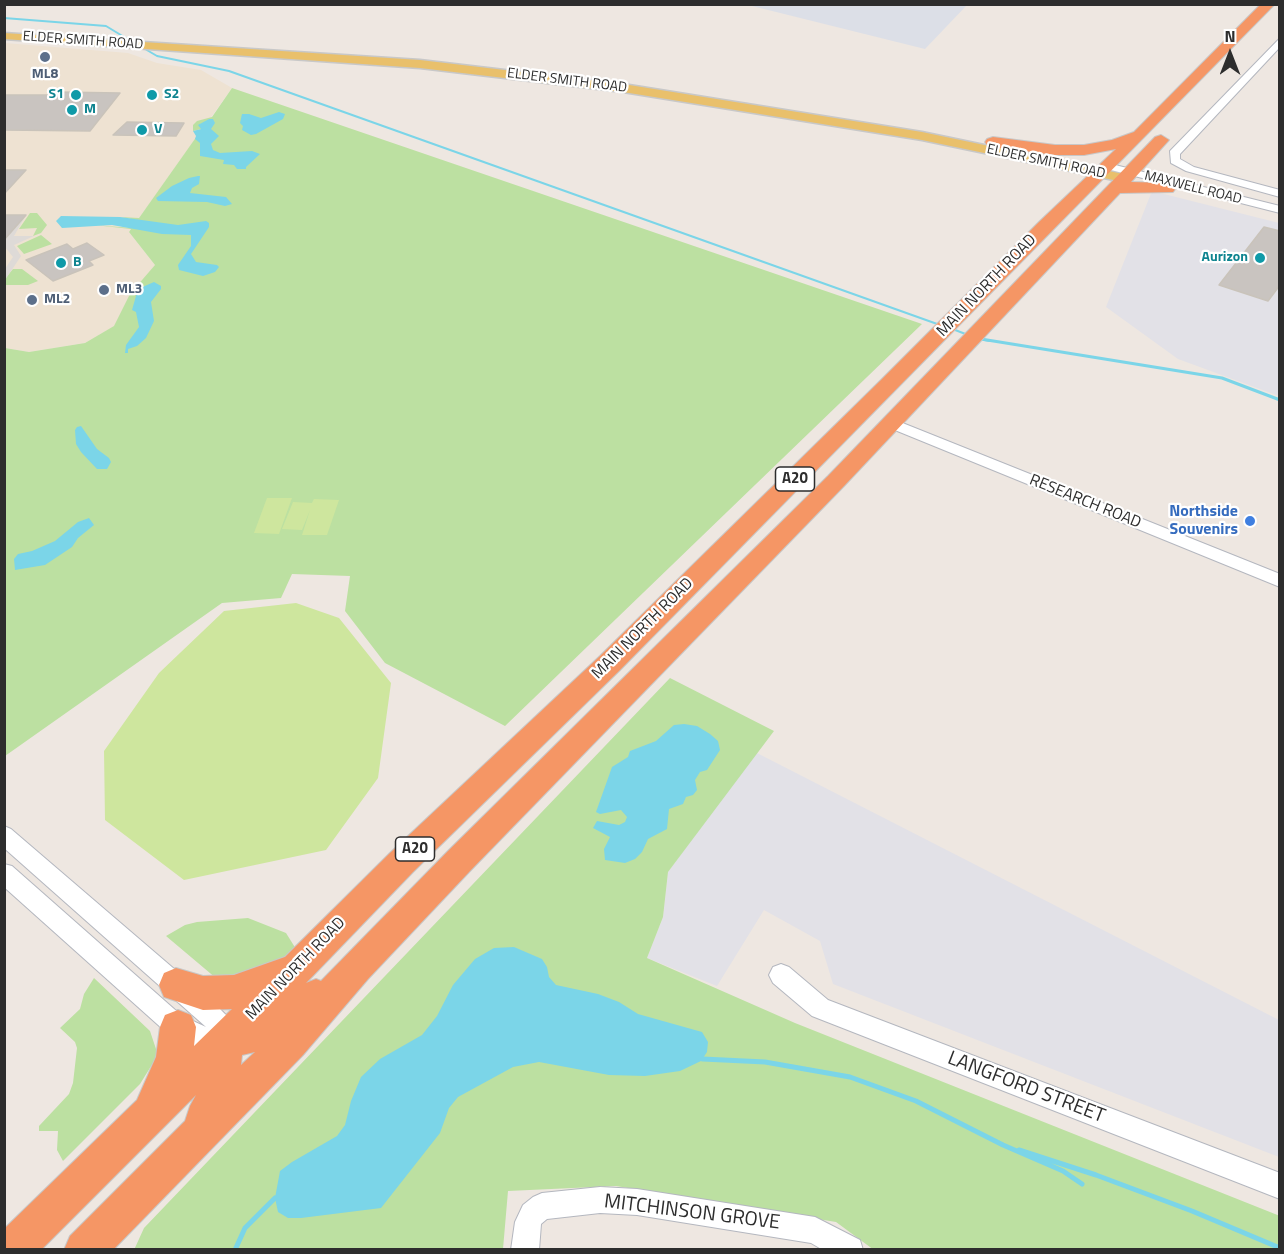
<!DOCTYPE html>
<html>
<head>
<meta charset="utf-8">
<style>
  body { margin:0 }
  #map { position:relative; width:1284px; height:1254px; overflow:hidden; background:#eee7e1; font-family:"Titillium Web",sans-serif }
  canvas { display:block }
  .frame { position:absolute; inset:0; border:6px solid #2d2d2d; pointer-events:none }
  .north { position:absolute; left:1200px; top:24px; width:60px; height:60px; -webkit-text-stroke:4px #fff; paint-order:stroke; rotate:0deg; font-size:16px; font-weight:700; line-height:24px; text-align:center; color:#2d2d2d }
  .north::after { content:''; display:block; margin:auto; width:21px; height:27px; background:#2d2d2d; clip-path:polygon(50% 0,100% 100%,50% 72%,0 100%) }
</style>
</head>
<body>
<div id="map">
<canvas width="1284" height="1254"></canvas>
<div class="frame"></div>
<div class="north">N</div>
</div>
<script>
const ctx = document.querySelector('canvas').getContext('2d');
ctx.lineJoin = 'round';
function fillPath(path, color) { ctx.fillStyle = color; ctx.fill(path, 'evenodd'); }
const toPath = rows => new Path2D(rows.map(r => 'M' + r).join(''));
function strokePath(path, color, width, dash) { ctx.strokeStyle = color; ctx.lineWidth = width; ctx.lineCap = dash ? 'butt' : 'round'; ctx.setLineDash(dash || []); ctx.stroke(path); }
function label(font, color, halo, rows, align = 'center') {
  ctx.font = font + ' "Titillium Web",sans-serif'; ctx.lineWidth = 4.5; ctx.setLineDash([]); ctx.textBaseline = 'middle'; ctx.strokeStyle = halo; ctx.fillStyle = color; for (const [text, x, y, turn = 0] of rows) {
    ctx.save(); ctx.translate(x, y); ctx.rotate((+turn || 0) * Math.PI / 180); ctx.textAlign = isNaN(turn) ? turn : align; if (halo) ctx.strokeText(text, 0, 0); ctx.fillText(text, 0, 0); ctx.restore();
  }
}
const industrial = toPath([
  [1152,191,1279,223,1279,396,1178,359,1106,307],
  [755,752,1279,1020,1279,1157,833,984,820,941,764,910,717,986,647,958,663,917,668,872]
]);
const education = toPath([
  [5,43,128,53,157,63,201,70,232,88,129,232,155,265,115,326,85,343,29,352,5,348]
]);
const airport = toPath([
  [754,4,967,4,967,5,925,49,752,6]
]);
const green = toPath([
  [232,88,922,324,505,726,385,663,345,611,350,576,292,574,281,598,222,603,5,756,5,348,29,352,85,343,114,326,130,294,155,265,129,232,131,229,94,225,132,228,137,220,120,217,139,218,209,119,201,126,201,129,193,131,193,125,197,121,212,117],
  [30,213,37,213,47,225,41,233,33,236,37,228,19,229],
  [41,235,52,244,24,254,17,246],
  [13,269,22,269,38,281,28,285,5,285,4,280],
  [670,678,774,731,668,872,663,917,647,958,795,1023,1280,1216,1279,1249,874,1250,836,1222,616,1186,508,1191,503,1249,134,1250,144,1228],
  [248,918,286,933,296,949,269,973,217,979,166,936,185,925,197,922],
  [94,978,150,1031,158,1055,140,1084,63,1161,57,1150,58,1131,39,1131,39,1126,69,1094,73,1083,77,1048,75,1042,60,1028,80,1009,84,994]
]);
const pitch = toPath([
  [267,498,292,498,279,534,254,533],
  [314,499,339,500,327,535,302,535,310,510,302,530,282,529,293,502,312,503],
  [296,603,339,618,391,683,378,778,326,850,184,880,105,820,104,751,159,673,224,611]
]);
const plaza = toPath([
  [26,215,14,236,34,236,14,245,21,256,5,280,5,269,13,257,5,247,5,238]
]);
const water = toPath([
  [279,112,285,114,283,119,256,134,251,135,242,130,243,126,240,123,242,114,249,114,261,118],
  [209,119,213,119,215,123,211,129,219,136,211,144,213,150,220,153,252,151,260,154,246,167,246,169,237,169,234,165,223,164,224,160,200,156,200,143,195,139,196,136,193,131,201,129,198,125],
  [198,176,200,176,199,184,192,188,190,193,226,197,232,204,225,206,207,202,158,201,156,198,172,186,189,178],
  [61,216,120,217,178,225,206,221,209,223,209,227,191,254,196,262,217,265,219,267,215,272,203,276,179,270,178,265,191,246,191,235,162,234,112,225,62,228,56,221],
  [154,282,161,286,161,289,151,302,154,321,146,338,137,346,128,349,128,353,125,353,126,345,139,327,136,312,132,310,138,289],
  [81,426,97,449,109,458,111,462,107,469,97,469,81,452,76,444,75,430,77,427],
  [89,518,94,525,78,538,72,547,45,565,15,570,14,559,18,554,32,551,55,541,78,522],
  [684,724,697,726,710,734,718,741,720,750,707,770,700,772,695,780,697,790,693,795,686,797,683,804,669,809,667,829,648,839,642,852,635,859,625,863,605,860,604,849,610,837,593,828,597,821,619,825,625,822,627,817,621,810,600,814,596,812,612,767,628,757,630,751,656,741,674,725],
  [514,947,542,959,547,967,549,977,556,985,598,994,619,1002,638,1014,702,1032,708,1042,707,1052,701,1061,680,1071,645,1076,609,1075,539,1062,513,1067,458,1097,449,1108,440,1133,381,1208,301,1218,288,1218,278,1212,275,1198,280,1171,292,1162,337,1136,345,1125,351,1101,361,1077,380,1059,422,1035,437,1016,453,985,475,959,494,948]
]);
const streamFar2 = toPath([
  [4,18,106,26,134,43],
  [140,46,157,56,229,71,940,325],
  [950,328,968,335],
  [978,339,990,341]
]);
const streamFar1 = toPath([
  [981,339,1222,378,1280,400]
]);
const stream = toPath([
  [703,1059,765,1062,850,1077,916,1101,1003,1145,1063,1171,1082,1184],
  [1019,1150,1096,1175,1192,1211,1280,1248],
  [235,1250,245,1228,275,1198]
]);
const building = toPath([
  [58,92,120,93,90,131,4,130,4,95,55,95,58,92],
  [127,122,184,123,176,136,113,135,127,122],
  [4,170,26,170,4,194,4,170],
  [4,215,26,215,4,240,4,215],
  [1264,227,1280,231,1280,285,1268,301,1219,285,1264,227],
  [87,243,104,255,89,261,93,265,53,281,26,260,67,244,73,249,87,243]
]);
const minor = toPath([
  [1280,38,1280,47,1180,154,1180,159,1194,167,1280,190,1280,197,1186,171,1171,163,1170,151,1280,38],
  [1107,163,1280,206,1280,213,1103,168,1103,164,1107,163],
  [890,418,1280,574,1280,587,885,426,883,423,890,418],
  [4,826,11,829,215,1004,226,1015,230,1023,237,1041,234,1049,225,1053,204,1051,166,1032,4,887,4,864,12,866,182,1016,206,1027,4,848,4,826],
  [781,964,789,967,828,1000,1280,1173,1280,1199,812,1016,773,983,769,975,773,967,781,964],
  [600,1187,637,1189,815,1217,860,1240,863,1250,823,1250,811,1243,637,1215,600,1213,547,1219,541,1224,539,1250,511,1250,515,1222,523,1205,533,1197,542,1193,600,1187]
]);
const major = toPath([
  [4,33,420,60,623,84,922,132,1123,174,1130,178,1123,182,922,140,623,92,420,68,4,39,4,33]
]);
const highway = toPath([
  [1261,4,1275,4,620,670,413,872,306,983,316,979,321,981,448,851,828,476,1155,137,1161,135,1169,140,1131,182,1167,183,1173,184,1176,188,1173,192,1120,193,844,486,470,871,368,979,303,1055,113,1250,64,1250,70,1236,185,1121,190,1106,196,1095,41,1250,4,1250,4,1229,137,1100,156,1057,160,1027,165,1015,178,1010,191,1015,196,1027,194,1046,232,1009,203,1010,164,997,159,985,164,973,176,968,203,976,234,975,285,957,391,852,600,656,881,380,1039,222,1116,149,1084,155,1055,155,993,147,987,145,985,142,987,139,993,137,1055,145,1084,145,1112,140,1134,132,1261,4],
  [255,1052,241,1065,242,1055,255,1052]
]);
const markers = [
  [45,57,6,"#5c6f8a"],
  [76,95,6,"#0f9aa8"],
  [152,95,6,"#0f9aa8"],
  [72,110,6,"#0f9aa8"],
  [142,130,6,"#0f9aa8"],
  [1260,258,6,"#0f9aa8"],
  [61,263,6,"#0f9aa8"],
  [104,290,6,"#5c6f8a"],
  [32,300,6,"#5c6f8a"],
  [1250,521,6,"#3f7fe0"]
];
const farStreetnames = [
  ["ELDER SMITH ROAD",83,41,4],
  ["ELDER SMITH ROAD",567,81,7],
  ["ELDER SMITH ROAD",1046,162,12],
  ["MAXWELL ROAD",1193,188,14]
];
const farServicenames = [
  ["ML8",45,75,"center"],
  ["ML3",116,290],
  ["ML2",44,300]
];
const farCulturenames = [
  ["S1",64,95,"right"],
  ["S2",164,95],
  ["M",84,110],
  ["V",154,130],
  ["Aurizon",1248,258,"right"],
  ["B",73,263]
];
const shields = [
  [795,479,39],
  [415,849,39]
];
const shieldNames = [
  ["A20",795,479],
  ["A20",415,849]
];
const streetNames = [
  ["MAIN NORTH ROAD",987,286,-46],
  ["RESEARCH ROAD",1085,502,22],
  ["MAIN NORTH ROAD",643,629,-45],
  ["MAIN NORTH ROAD",296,969,-46]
];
const shopNames = [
  ["Northside",1238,512],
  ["Souvenirs",1238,530]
];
const nearStreetnames = [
  ["LANGFORD STREET",1026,1088,21],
  ["MITCHINSON GROVE",692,1213,7]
];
fillPath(industrial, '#e2e1e7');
fillPath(education, '#eee2d2');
fillPath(airport, '#dcdfe7');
fillPath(green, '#bce0a1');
fillPath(pitch, '#cee69e');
fillPath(plaza, '#dedad7');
fillPath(water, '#7bd5e8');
strokePath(streamFar2, '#7bd5e8', 2);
strokePath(streamFar1, '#7bd5e8', 3);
strokePath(stream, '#7bd5e8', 5);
fillPath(building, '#c9c4c0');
strokePath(building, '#c9c3ba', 1.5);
strokePath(minor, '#b4b7bf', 2);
strokePath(major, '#c8c8c8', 3);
strokePath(highway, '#c8c8c8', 2);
fillPath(minor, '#fff');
fillPath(major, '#e9c06b');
fillPath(highway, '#f59665');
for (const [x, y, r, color] of markers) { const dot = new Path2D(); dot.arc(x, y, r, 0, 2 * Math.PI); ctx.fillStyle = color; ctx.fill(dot); strokePath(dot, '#fff', 2); }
label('14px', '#2d2d2d', '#fff', farStreetnames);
label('bold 14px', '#4e5e75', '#fff', farServicenames, 'left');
label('bold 14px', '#0d838f', '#fff', farCulturenames, 'left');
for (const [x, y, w] of shields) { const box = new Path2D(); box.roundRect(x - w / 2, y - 12, w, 24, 4.5); ctx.fillStyle = '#fff'; ctx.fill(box); strokePath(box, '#2d2d2d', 1.5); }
label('bold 15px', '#2d2d2d', null, shieldNames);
label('16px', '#2d2d2d', '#fff', streetNames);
label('bold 16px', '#366cbe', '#fff', shopNames, 'right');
label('20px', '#2d2d2d', '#fff', nearStreetnames);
</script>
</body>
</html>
